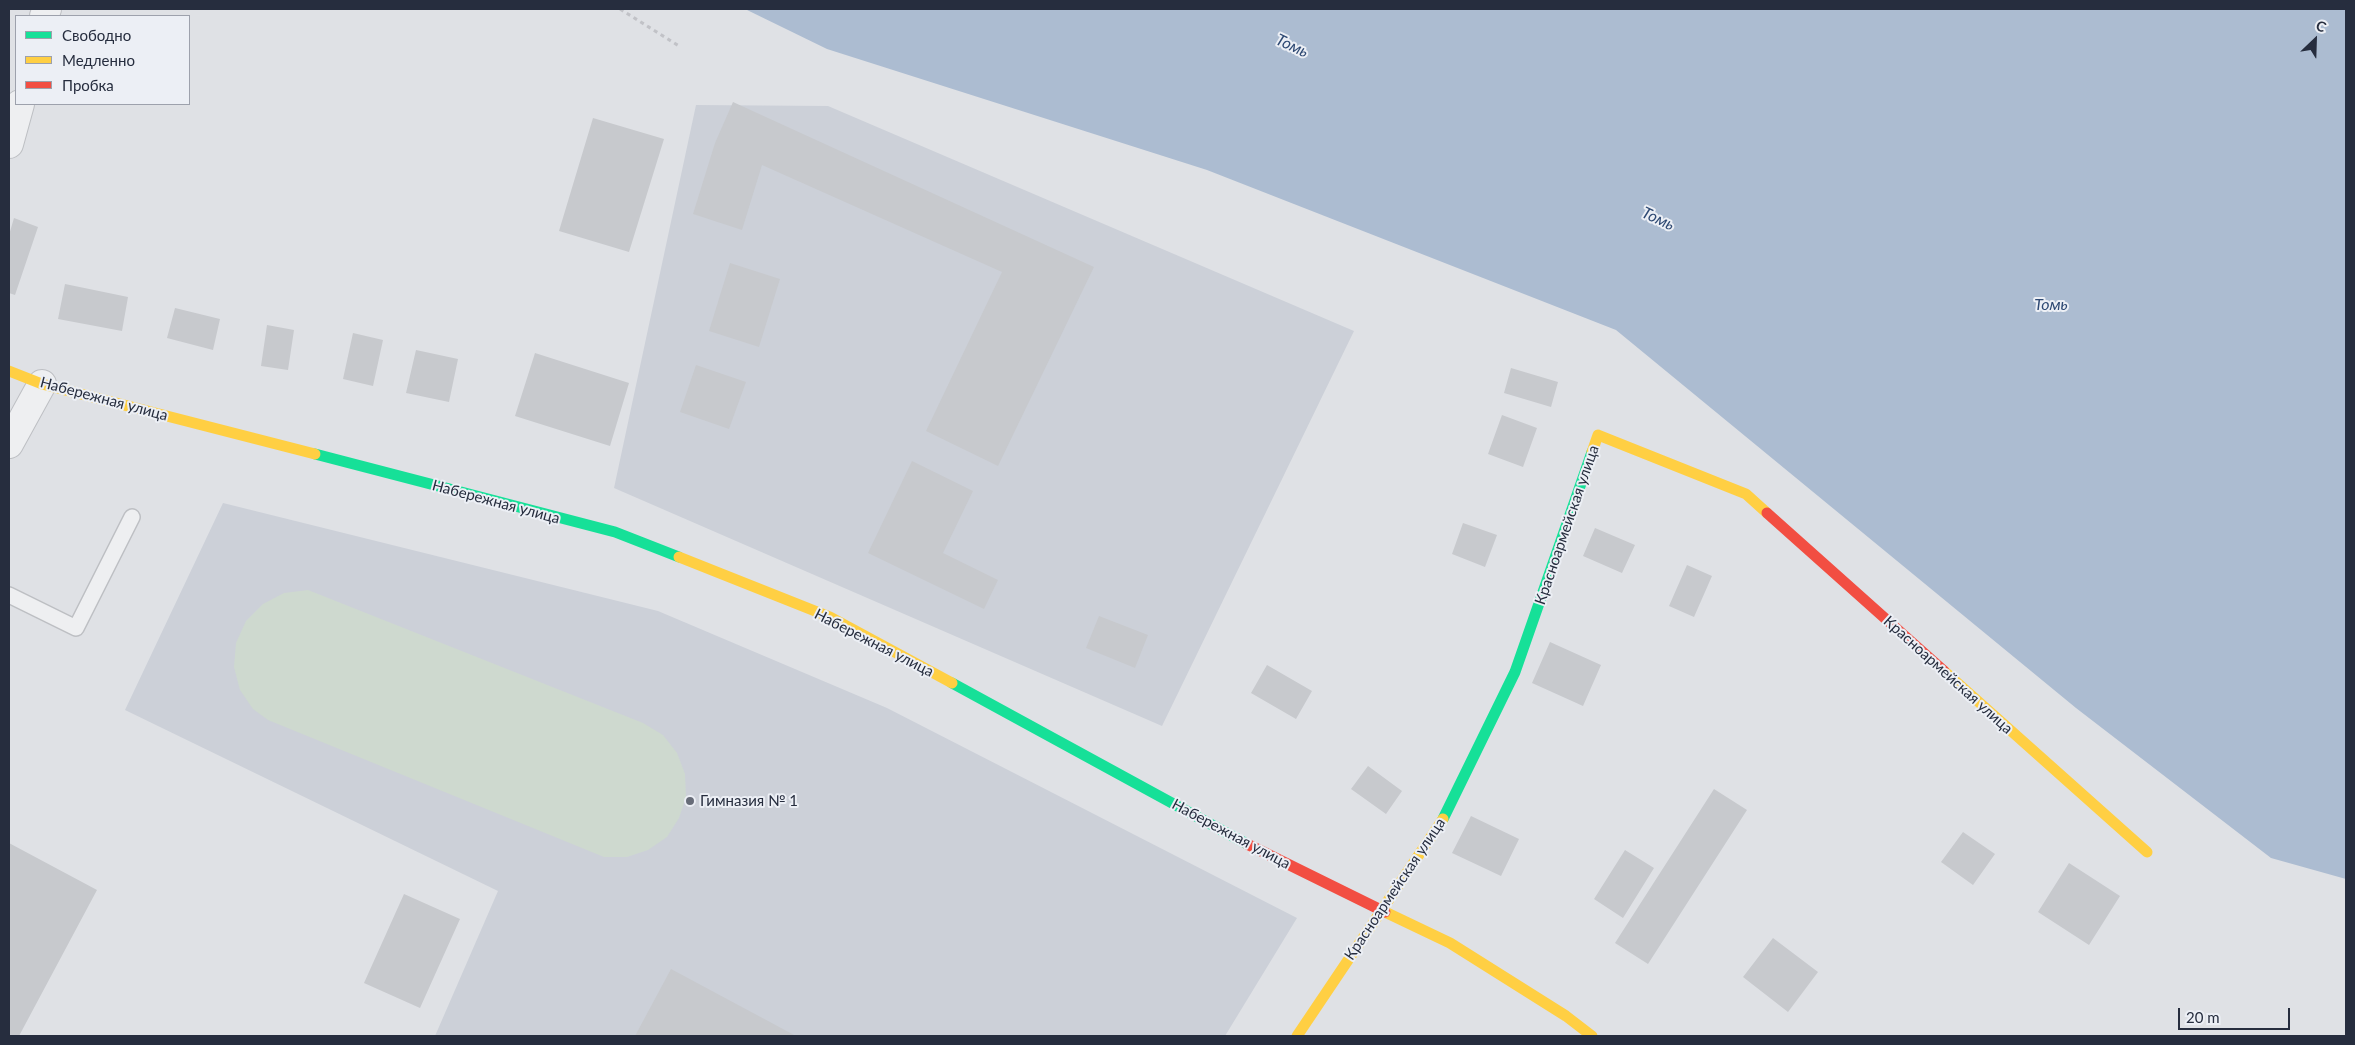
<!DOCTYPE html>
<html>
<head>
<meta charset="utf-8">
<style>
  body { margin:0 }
  #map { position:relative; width:2355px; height:1045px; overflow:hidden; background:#dfe1e5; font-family:Lato,sans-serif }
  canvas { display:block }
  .frame { position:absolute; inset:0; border:10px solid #262d3e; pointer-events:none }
  .legend { position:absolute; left:15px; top:15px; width:175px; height:90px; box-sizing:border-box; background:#eceff5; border:1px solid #9da1ac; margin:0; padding:6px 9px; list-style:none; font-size:15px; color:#262d3e }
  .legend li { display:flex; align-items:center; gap:10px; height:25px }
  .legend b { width:25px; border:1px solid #9da1ac }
  .north { position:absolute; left:2290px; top:15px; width:50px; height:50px; -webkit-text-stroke:4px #eceff5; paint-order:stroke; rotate:24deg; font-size:14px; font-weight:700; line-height:20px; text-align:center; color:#262d3e }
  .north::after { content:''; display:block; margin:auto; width:18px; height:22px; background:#262d3e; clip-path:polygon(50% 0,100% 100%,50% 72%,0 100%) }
  .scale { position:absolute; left:2178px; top:1008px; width:112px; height:22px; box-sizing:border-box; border:2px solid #262d3e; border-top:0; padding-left:6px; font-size:15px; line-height:18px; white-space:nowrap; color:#262d3e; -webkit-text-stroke:4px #eceff5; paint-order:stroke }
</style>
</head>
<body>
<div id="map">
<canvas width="2355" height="1045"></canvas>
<div class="frame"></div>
<ul class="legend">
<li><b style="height:6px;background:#16e098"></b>Свободно</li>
<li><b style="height:6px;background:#ffcf43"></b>Медленно</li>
<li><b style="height:6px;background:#f24e42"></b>Пробка</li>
</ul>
<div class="north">С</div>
<div class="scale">20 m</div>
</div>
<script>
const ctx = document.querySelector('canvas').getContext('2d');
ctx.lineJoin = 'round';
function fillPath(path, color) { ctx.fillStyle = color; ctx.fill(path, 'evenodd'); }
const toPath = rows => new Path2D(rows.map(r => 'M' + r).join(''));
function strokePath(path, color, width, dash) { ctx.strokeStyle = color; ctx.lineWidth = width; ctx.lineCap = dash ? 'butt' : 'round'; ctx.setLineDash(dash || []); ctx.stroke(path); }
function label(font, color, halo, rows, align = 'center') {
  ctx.font = font + ' Lato,sans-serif'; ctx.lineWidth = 4; ctx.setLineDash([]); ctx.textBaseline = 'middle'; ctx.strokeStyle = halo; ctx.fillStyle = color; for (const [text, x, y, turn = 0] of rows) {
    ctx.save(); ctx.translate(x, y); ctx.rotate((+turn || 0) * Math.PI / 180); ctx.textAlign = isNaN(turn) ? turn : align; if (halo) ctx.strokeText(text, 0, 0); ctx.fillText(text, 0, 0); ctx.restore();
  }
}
const built = toPath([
  [696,105,828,106,1354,331,1162,726,614,488],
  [223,503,658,611,887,708,1297,918,1225,1036,435,1036,498,891,125,710]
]);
const green = toPath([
  [308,590,643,723,663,735,677,753,685,774,686,797,679,818,667,837,648,850,627,857,604,857,268,720,253,709,240,690,234,667,236,643,246,621,263,604,284,593]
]);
const water = toPath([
  [745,9,2346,9,2346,879,2271,858,2076,708,1616,330,1207,170,827,49]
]);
const building = toPath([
  [733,102,1094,267,998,466,926,431,1002,272,762,165,742,230,693,214,715,143],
  [593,118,664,139,629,252,559,231],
  [14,218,38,227,15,295,9,293,9,235],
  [730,263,780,279,759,347,709,331],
  [65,284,128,297,122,331,58,319],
  [175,308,220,319,213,350,167,338],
  [267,325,294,330,288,370,261,366],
  [353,333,383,340,373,386,343,379],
  [416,350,458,359,449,402,406,393],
  [535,353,629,383,610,446,515,416],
  [696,365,746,382,729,429,680,412],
  [1511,368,1558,382,1551,407,1504,393],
  [1502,415,1537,428,1523,467,1488,454],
  [912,461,973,491,943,553,998,580,984,609,868,553],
  [1463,523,1497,535,1485,567,1452,554],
  [1595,528,1635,545,1622,573,1583,556],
  [1687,565,1712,576,1694,617,1669,606],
  [1099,616,1148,635,1135,668,1086,648],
  [1550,642,1601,665,1583,706,1532,683],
  [1267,665,1312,691,1296,719,1251,693],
  [1368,766,1402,791,1386,814,1351,789],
  [1714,789,1747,810,1648,964,1615,943],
  [1471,816,1519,839,1501,876,1452,853],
  [1963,832,1995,854,1973,885,1941,862],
  [9,843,97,890,19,1036,9,1036],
  [1625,850,1654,868,1623,918,1594,899],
  [2069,863,2120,896,2089,945,2038,912],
  [404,894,460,919,420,1008,364,983],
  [1773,938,1818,972,1788,1012,1743,977],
  [671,969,796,1036,635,1036]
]);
const path = toPath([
  [620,9,679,46]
]);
const lane = toPath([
  [9,595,76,628,132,517]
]);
const street = toPath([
  [44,16,47,9],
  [9,144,20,104],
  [9,444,42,384]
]);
const fast = toPath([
  [315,454,615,532,679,557],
  [952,683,1247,844],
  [1443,819,1515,672,1592,452]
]);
const slow = toPath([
  [9,371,42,384,315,454],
  [1592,452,1598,435,1746,494,1767,513],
  [679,557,830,617,952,683],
  [1944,671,2147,852],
  [1385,912,1450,943,1566,1016,1592,1036],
  [1297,1036,1443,819]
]);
const jam = toPath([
  [1767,513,1944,671],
  [1247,844,1385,912]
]);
const markers = [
  [690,801,5,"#676c78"]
];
const streetNames = [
  ["Набережная улица",104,399,15],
  ["Набережная улица",496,502,15],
  ["Красноармейская улица",1567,525,-71],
  ["Набережная улица",874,643,27],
  ["Красноармейская улица",1948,675,42],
  ["Набережная улица",1231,834,28],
  ["Красноармейская улица",1395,889,-56]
];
const poiNames = [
  ["Гимназия № 1",700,801]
];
const waterNames = [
  ["Томь",1292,46,25],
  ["Томь",1658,219,25],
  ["Томь",2051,305]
];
fillPath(built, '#ccd0d8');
fillPath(green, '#ced9cf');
fillPath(water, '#acbcd1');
fillPath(building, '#c7c9cd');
strokePath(lane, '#bdbfc3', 18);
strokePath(street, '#bdbfc3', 30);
strokePath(path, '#c1c2c7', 3, [4, 4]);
strokePath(lane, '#eeeff1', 15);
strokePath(street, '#eeeff1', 28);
strokePath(fast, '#16e098', 11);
strokePath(slow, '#ffcf43', 11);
strokePath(jam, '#f24e42', 11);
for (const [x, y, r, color] of markers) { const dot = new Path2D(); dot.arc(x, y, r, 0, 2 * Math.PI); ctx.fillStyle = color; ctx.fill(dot); strokePath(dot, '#eceff5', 2); }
label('15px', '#262d3e', '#eceff5', streetNames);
label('15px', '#262d3e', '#eceff5', poiNames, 'left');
label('italic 16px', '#2e4973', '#eceff5', waterNames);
</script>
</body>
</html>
